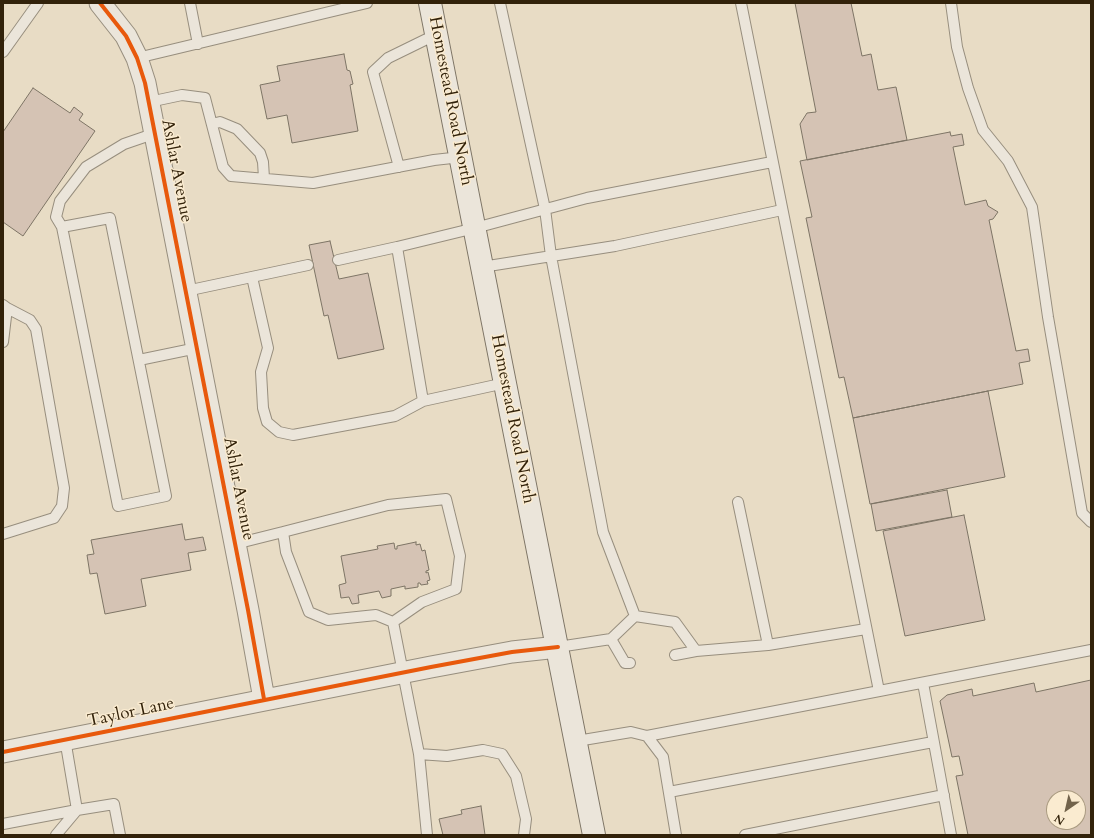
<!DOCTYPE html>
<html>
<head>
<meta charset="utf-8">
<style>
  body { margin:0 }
  #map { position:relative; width:1094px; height:838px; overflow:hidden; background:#e8dcc5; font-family:Cardo,serif }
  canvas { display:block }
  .frame { position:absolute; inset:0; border:4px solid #32220a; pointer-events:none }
  .north { position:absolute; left:1046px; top:790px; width:40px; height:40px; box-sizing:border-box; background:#faebd0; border:1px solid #aa9b81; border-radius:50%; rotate:214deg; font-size:11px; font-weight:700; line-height:16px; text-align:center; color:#32220a }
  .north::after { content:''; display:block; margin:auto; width:14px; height:18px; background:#72634b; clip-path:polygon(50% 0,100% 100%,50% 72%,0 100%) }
</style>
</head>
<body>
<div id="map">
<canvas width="1094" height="838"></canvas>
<div class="frame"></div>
<div class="north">N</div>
</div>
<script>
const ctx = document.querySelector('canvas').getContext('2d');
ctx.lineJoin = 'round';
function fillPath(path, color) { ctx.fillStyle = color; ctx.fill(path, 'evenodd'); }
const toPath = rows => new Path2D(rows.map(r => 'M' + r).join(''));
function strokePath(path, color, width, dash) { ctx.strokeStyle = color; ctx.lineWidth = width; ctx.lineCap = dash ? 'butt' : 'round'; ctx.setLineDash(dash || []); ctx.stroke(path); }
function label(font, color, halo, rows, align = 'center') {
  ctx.font = font + ' Cardo,serif'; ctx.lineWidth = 3; ctx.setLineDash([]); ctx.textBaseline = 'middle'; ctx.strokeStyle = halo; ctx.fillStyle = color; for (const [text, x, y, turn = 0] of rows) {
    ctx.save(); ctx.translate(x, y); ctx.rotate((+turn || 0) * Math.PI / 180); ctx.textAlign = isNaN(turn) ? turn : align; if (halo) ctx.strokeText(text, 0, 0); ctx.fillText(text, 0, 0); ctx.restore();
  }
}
const building = toPath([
  [795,3,851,3,862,56,871,54,878,90,896,87,907,140,807,160,800,124,807,113,816,112,795,3],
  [344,54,347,70,350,71,353,84,350,85,358,131,292,143,287,115,267,119,260,85,280,81,277,66,344,54],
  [33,88,70,113,74,107,83,114,79,120,95,131,23,236,3,222,3,132,33,88],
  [950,132,951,136,962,134,964,145,953,147,965,205,986,200,988,206,998,212,993,219,989,220,1016,351,1028,349,1030,361,1019,363,1023,384,853,418,844,377,839,378,806,218,812,217,800,161,950,132],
  [330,241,339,279,368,273,384,349,338,359,328,315,324,316,309,245,330,241],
  [988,391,1005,477,870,504,853,418,988,391],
  [947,490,952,517,876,531,871,504,947,490],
  [964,515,985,620,905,636,883,531,964,515],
  [182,524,185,540,203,537,206,550,188,553,191,570,141,579,146,606,105,614,97,573,90,574,87,555,94,554,91,540,182,524],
  [416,542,416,545,420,544,422,551,425,550,429,570,426,571,426,573,428,572,430,580,427,581,428,584,421,585,420,583,418,583,418,587,405,589,405,586,391,589,391,596,382,598,379,591,358,595,359,603,352,604,349,597,341,598,339,585,346,583,341,556,378,549,377,546,394,543,395,549,397,549,397,546,416,542],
  [1091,680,1091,835,968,835,956,776,963,775,959,756,952,757,940,701,947,695,972,689,973,696,1034,683,1036,692,1091,680],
  [1054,798,1078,798,1078,822,1054,822,1054,798],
  [481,806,485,835,443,835,439,819,462,814,461,810,481,806]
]);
const lane = toPath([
  [190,3,198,44],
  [500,3,545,209,551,256,603,532,635,616],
  [741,3,879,691],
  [951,3,957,47,968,88,983,130,1008,161,1032,207,1048,317,1082,513,1091,522],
  [3,52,38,3],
  [137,58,367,3],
  [149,102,182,95,205,98,223,167,231,176,313,183,434,160,461,157],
  [212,124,220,122,237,129,260,153,263,162,264,178],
  [399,167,373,72,388,58,437,34],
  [110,218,166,496,118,506,62,227,110,218],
  [62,227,56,217,60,201,86,167,124,144,156,133],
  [338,260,397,247],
  [482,267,615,246,782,210],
  [252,277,268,348,261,372,263,408,267,422,279,432,293,435,395,416,423,401],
  [186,291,308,265],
  [3,305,7,308,3,342],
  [139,360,197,348],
  [505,383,423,401,397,247,475,228,587,198,772,162],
  [446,499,460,556,456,589,422,602,393,622,376,615,328,620,309,612,286,552,283,532,388,505,446,499],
  [738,502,768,645],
  [3,534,54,518,62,506,64,488,36,329,30,320,7,308],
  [235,544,283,532],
  [393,622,419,754,447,756,483,750,502,754,516,776,526,819,524,835],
  [611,639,625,663,630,663],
  [558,647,611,639,635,616,675,622,696,651,768,645,866,629],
  [675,655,696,651],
  [923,683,951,835],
  [647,736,663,757,676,835],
  [65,739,77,810,114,804,120,835],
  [577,741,631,732,647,736,1091,650],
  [419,754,427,835],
  [669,792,933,742],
  [3,824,77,810],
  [56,835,77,810],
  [745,835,944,795]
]);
const street = toPath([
  [100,3,126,36,137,58,145,83,248,610,264,699],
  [3,752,431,667,512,652,558,647]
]);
const secondary = toPath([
  [430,3,594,835]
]);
const cycleway = toPath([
  [100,3,126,36,137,58,145,83,248,610,264,699],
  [3,752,431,667,512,652,558,647]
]);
const streetNames = [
  ["Homestead Road North",450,101,79],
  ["Ashlar Avenue",176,171,79],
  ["Homestead Road North",512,419,79],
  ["Ashlar Avenue",238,489,79],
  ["Taylor Lane",131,713,-12]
];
fillPath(building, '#d5c3b4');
strokePath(building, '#7d7465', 1);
strokePath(lane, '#978e7e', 12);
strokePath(street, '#978e7e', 23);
strokePath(secondary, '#7d7465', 24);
strokePath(lane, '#ebe5da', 10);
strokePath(street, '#ebe5da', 21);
strokePath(secondary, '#ebe5da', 22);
strokePath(cycleway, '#e8590c', 4);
label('17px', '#32220a', '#faebd0', streetNames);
</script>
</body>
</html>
